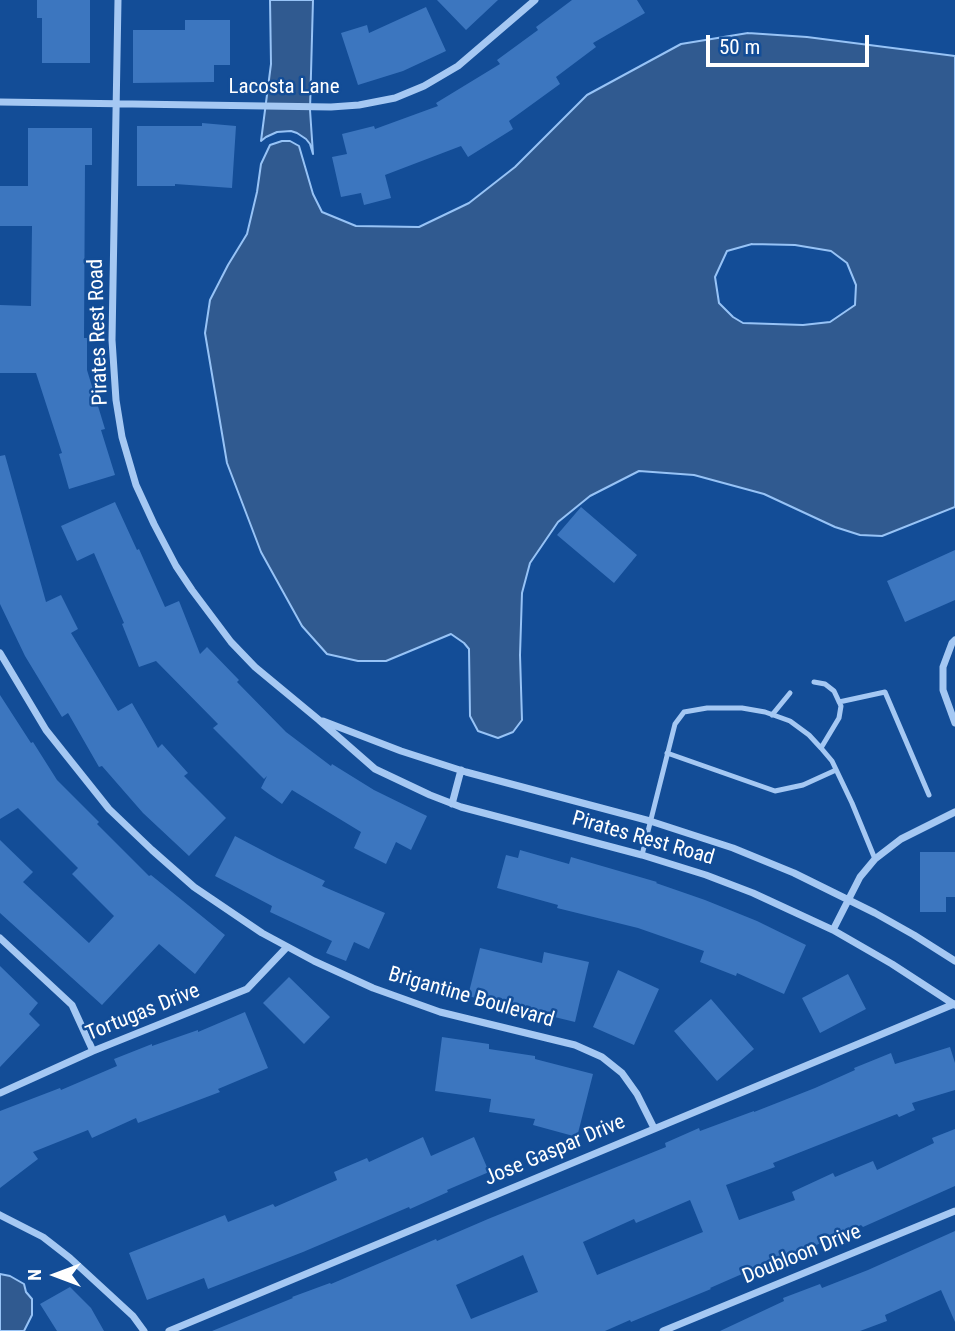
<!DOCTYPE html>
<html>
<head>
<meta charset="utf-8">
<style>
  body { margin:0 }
  #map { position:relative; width:955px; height:1331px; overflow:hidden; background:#134d97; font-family:"Roboto Condensed",sans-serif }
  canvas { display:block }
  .north { position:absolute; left:21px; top:1240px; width:70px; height:70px; -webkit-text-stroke:5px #134d97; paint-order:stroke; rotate:270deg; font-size:19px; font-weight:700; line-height:28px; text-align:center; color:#fff }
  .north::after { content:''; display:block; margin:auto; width:24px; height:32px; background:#fff; clip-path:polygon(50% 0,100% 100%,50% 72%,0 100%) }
  .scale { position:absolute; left:706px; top:35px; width:163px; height:32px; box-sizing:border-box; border:4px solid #fff; border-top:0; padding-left:9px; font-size:21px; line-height:24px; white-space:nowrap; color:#fff; -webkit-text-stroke:5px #134d97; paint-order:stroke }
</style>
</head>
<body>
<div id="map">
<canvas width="955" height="1331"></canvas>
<div class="north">N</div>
<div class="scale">50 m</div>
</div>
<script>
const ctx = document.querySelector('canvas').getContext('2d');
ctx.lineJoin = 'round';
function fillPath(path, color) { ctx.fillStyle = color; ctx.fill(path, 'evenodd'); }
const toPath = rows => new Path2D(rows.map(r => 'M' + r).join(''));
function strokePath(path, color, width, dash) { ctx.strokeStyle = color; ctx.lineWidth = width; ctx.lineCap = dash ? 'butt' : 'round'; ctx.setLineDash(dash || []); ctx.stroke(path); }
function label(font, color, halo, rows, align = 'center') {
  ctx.font = font + ' "Roboto Condensed",sans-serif'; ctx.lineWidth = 5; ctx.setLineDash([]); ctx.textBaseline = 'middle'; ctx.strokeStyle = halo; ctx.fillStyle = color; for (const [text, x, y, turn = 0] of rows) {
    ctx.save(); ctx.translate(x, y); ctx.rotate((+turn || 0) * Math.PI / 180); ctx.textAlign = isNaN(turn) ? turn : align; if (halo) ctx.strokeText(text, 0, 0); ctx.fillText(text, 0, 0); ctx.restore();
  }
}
const water = toPath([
  [270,0,313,0,310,110,313,154,310,144,306,139,297,133,291,131,277,132,266,137,261,141,271,64,270,0],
  [748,33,807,37,955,56,955,507,882,536,860,535,835,527,764,494,694,475,639,471,590,496,558,522,530,563,522,593,520,655,522,720,513,732,498,738,478,731,470,716,469,649,464,643,451,634,386,661,358,661,327,654,302,626,261,552,227,463,205,333,210,300,228,265,247,234,257,192,261,164,270,145,282,141,290,141,299,146,313,194,322,212,356,226,419,227,469,203,515,167,587,95,681,44,748,33],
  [752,244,795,245,831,251,847,263,856,285,855,305,830,322,803,325,743,323,733,317,719,303,715,277,727,251,752,244],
  [0,1274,10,1276,24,1284,26,1292,32,1299,32,1315,24,1331,0,1331,0,1274]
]);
const building = toPath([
  [37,0,90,0,90,63,42,63,42,18,37,18],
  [437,0,498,0,466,30],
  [572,0,637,0,645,13,593,43,596,47,556,77,560,84,509,121,513,129,468,157,461,146,385,175,391,198,364,205,361,193,341,197,332,157,347,154,342,134,374,126,375,129,438,106,436,103,500,64,497,60,538,30,536,27],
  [426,7,446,51,403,71,358,85,341,33,367,25,369,33],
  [185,20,230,20,230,65,214,65,214,82,133,83,133,30,185,30],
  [202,123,236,126,232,188,175,184,175,186,137,186,137,126,202,126],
  [28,128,92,128,92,165,85,165,84,338,87,338,87,370,105,429,101,430,115,475,69,489,59,454,62,453,36,373,0,373,0,305,31,306,32,226,0,226,0,186,28,186],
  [5,455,46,602,61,595,78,629,71,633,118,711,132,703,158,748,162,744,188,773,184,776,226,818,189,856,143,813,102,766,99,767,68,713,62,717,25,656,0,604,0,456],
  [115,502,137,550,139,549,165,607,179,601,200,654,207,647,239,680,237,682,286,732,331,766,332,764,374,790,427,816,411,850,396,842,386,864,354,848,361,832,292,790,282,804,261,788,267,776,264,779,213,728,218,724,156,661,139,667,122,624,124,623,94,553,77,561,61,526],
  [581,507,637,555,614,583,557,535],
  [955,550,955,600,905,622,887,581],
  [0,695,31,743,33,742,57,780,99,822,97,824,149,876,151,875,225,935,195,974,159,944,102,1005,0,913,0,840,33,872,23,882,89,943,114,916,72,874,78,868,18,808,0,819],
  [235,836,277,858,325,881,322,886,385,913,369,949,354,942,346,961,326,953,332,941,270,912,272,906,215,876],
  [520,850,569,864,571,857,657,882,656,883,705,900,757,921,806,945,784,994,737,973,736,976,700,962,704,951,638,928,557,908,558,905,497,888,506,855,518,858],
  [920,852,955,852,955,897,946,897,946,912,920,912],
  [480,948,542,963,544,952,589,962,575,1022,468,996],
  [0,966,38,1003,29,1014,40,1025,0,1067],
  [618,970,659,989,634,1045,593,1027],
  [848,974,866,1009,820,1033,802,998],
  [289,977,330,1017,304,1044,263,1003],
  [711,999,754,1049,717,1081,674,1031],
  [245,1012,268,1068,218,1089,220,1092,138,1123,136,1118,92,1138,88,1130,33,1152,38,1159,0,1188,0,1111,60,1088,61,1090,117,1066,114,1059,152,1044,152,1046,198,1030,198,1032],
  [442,1037,489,1044,489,1049,535,1056,535,1059,593,1074,577,1137,533,1125,535,1119,489,1112,491,1099,435,1091],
  [950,1047,955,1063,955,1090,912,1103,915,1110,899,1117,897,1114,773,1163,775,1167,726,1185,739,1220,795,1200,792,1192,833,1173,835,1177,873,1161,877,1170,934,1143,932,1138,955,1129,955,1186,863,1227,861,1225,803,1251,758,1267,710,1288,711,1289,631,1322,630,1320,605,1331,212,1331,293,1298,292,1297,330,1283,331,1284,436,1239,437,1241,488,1219,666,1147,665,1143,699,1128,700,1131,754,1111,754,1112,815,1088,855,1070,854,1068,891,1053,895,1064],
  [690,1200,703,1232,597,1275,583,1242,634,1219,636,1223],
  [523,1255,538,1292,471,1319,456,1285],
  [423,1137,431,1156,474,1137,489,1172,447,1190,448,1192,410,1209,409,1207,303,1252,208,1289,204,1278,147,1300,129,1253,225,1215,228,1222,273,1204,275,1207,337,1180,334,1172,367,1158,369,1162],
  [955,1231,955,1322,941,1290,885,1315,887,1321,860,1331,720,1331,784,1301,783,1298,820,1284,822,1288,868,1270],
  [70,1287,91,1308,104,1331,57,1331,40,1304]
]);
const lane = toPath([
  [814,682,825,684,834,691,841,706,839,718,821,748],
  [839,702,885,692,929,795],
  [772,715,790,693],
  [667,753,775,791,803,785,836,770],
  [642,855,675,724,684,712,707,708,742,708,765,712,790,721,809,735,821,748,832,761,852,803,875,859]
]);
const street = toPath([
  [118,0,112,340,116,400,122,437,136,485,154,524,176,566,192,590,231,642,255,667,319,720,375,769,430,795,461,807,642,855,706,875,753,893,833,930,892,964,955,1005],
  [0,102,331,107,359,105,395,98,424,86,458,66,535,0],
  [955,640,952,643,943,667,943,690,955,723],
  [0,653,46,730,109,809,152,850,194,887,262,933,314,961,373,988,440,1012,575,1045,602,1057,622,1073,637,1094,654,1128],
  [323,721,401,751,466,772,650,821,733,848,794,873,875,913,914,935,955,961],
  [452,804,461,770],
  [833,930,860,877,875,859,901,839,955,812],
  [0,938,72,1005,93,1051],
  [0,1093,93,1051,247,989,287,947],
  [0,1215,43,1237,70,1258,133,1316,144,1331],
  [169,1331,954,1004],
  [663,1331,955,1211]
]);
const streetNames = [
  ["Lacosta Lane",284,88],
  ["Pirates Rest Road",99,332,-92],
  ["Pirates Rest Road",643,839,16],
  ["Brigantine Boulevard",471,998,16],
  ["Tortugas Drive",143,1013,-22],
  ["Jose Gaspar Drive",555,1151,-23],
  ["Doubloon Drive",802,1255,-22]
];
fillPath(water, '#305a90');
strokePath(water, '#97c3f6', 2);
fillPath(building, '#3c76bf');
strokePath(lane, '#a5c8f3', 5);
strokePath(street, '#a5c8f3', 7);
label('21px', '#fff', '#134d97', streetNames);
</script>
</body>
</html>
